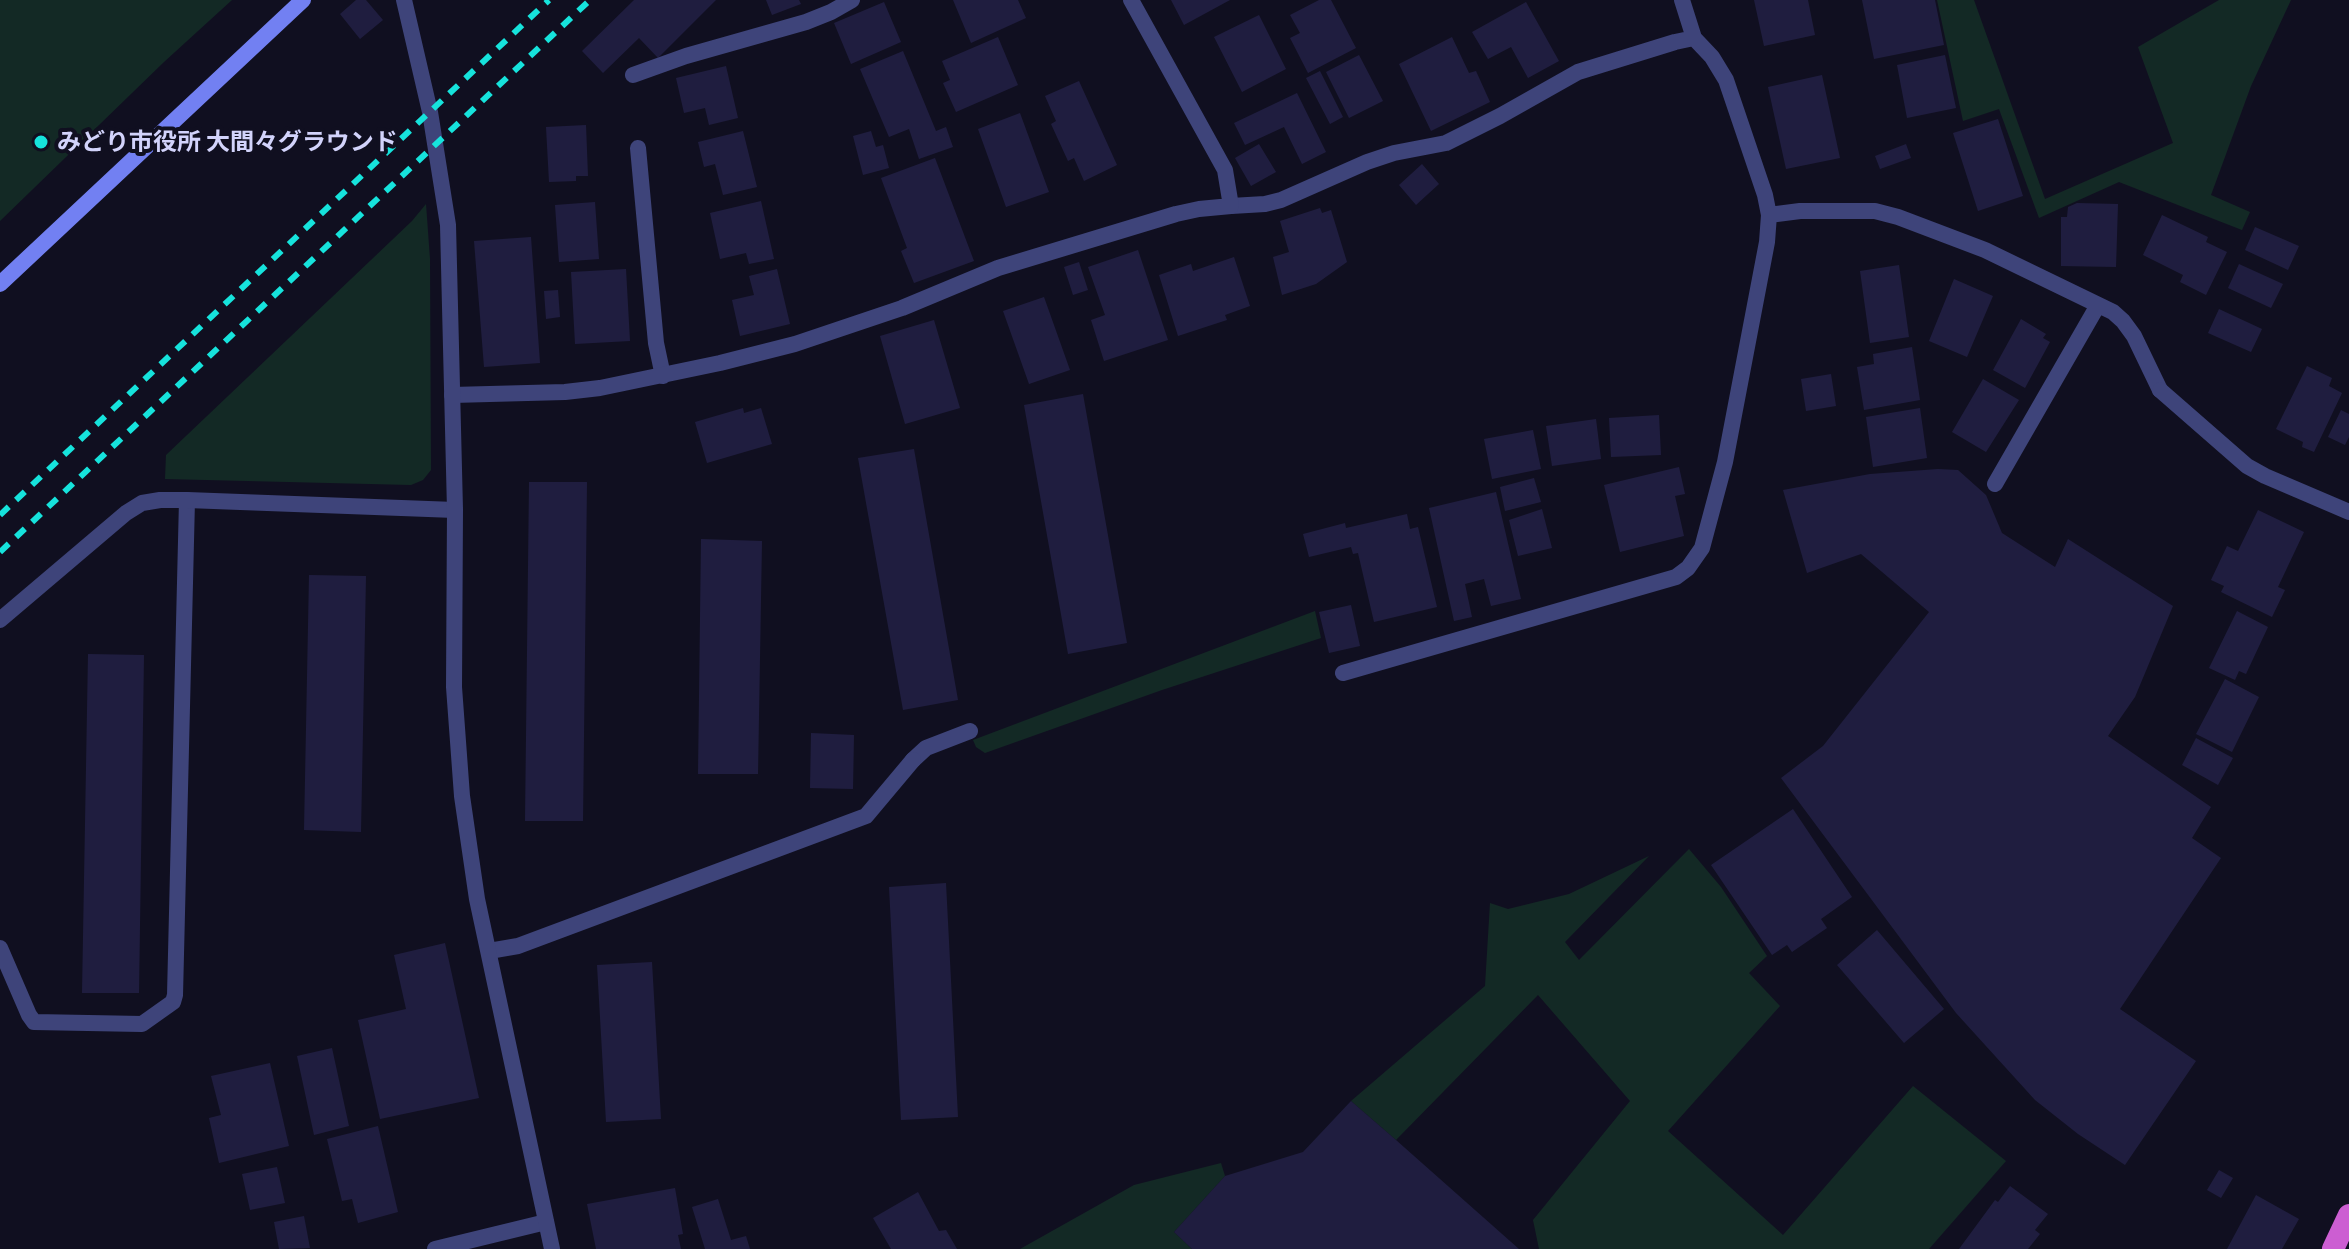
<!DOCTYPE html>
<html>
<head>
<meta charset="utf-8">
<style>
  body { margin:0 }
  canvas { display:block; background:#100f20 }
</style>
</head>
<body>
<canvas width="2349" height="1249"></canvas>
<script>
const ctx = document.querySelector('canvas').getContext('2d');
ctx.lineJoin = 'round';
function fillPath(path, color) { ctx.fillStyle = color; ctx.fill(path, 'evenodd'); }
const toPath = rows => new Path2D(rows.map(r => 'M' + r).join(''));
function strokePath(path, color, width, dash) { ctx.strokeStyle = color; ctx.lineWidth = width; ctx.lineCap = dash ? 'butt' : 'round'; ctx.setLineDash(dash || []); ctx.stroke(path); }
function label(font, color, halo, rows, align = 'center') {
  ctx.font = font + ' Barlow,"Noto Sans JP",sans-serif'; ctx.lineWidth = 8; ctx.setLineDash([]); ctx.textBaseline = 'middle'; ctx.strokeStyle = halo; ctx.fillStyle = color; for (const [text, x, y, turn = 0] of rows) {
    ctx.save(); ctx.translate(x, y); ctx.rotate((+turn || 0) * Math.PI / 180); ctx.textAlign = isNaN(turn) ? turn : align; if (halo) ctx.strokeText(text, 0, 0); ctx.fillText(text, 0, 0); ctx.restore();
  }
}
const green = toPath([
  [0,0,232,0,164,62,0,221],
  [1937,0,1974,0,2045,199,2173,143,2138,47,2219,0,2291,0,2251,86,2211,195,2250,212,2242,230,2119,182,2039,218,1999,109,1963,121],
  [426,204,430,259,431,470,423,480,411,485,165,479,166,455,412,221],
  [1315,611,1321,638,1162,690,985,753,976,747,973,740],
  [1689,849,1721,887,1767,956,1749,973,1780,1006,1668,1131,1783,1235,1913,1086,2006,1161,1929,1249,1539,1249,1533,1220,1630,1101,1538,995,1396,1140,1351,1101,1485,986,1490,903,1508,909,1569,894,1649,856,1565,942,1579,960],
  [1221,1163,1225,1176,1174,1232,1192,1249,1020,1249,1134,1185]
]);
const building = toPath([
  [356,0,366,0,383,20,360,39,340,14],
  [634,0,716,0,658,58,639,38,603,73,582,51],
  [766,0,799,0,801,4,772,15],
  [953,0,1018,0,1026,18,971,43],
  [1171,0,1230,0,1184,25],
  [1319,0,1331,0,1356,48,1308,73,1290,38,1300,33,1290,15],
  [1754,0,1808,0,1815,35,1764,46],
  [1862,0,1935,0,1944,45,1874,59],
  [884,2,901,42,851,64,834,23],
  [1526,2,1559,61,1528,78,1511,47,1488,59,1472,32],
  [1259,15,1286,69,1242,92,1214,37],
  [998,37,1018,85,956,112,943,83,950,80,942,61],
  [1452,37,1469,73,1476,71,1490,102,1431,131,1399,64],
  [903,51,936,131,946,127,953,147,919,159,909,129,889,137,860,69],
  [1359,55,1383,101,1349,118,1326,72],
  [1945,55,1956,108,1907,118,1897,65],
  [726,66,738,118,709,125,705,108,684,113,676,78],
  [1320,71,1343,117,1330,124,1306,78],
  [1822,75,1840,158,1786,169,1768,87],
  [1079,81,1117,165,1084,181,1074,158,1068,161,1051,124,1056,121,1045,96],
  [1297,93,1326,152,1302,164,1284,127,1245,145,1234,123],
  [1020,113,1049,192,1006,207,978,129],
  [1998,119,2023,196,1978,211,1953,133],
  [586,125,588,176,576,176,576,181,549,182,546,127],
  [743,131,757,187,723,195,715,164,704,167,698,142],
  [871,131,876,147,883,145,889,168,863,175,853,136],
  [1259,144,1276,172,1251,186,1235,158],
  [1906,144,1911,158,1880,169,1875,156],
  [935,158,974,261,914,283,901,251,907,248,881,178],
  [1422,164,1439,184,1416,205,1399,185],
  [761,201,774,259,749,264,746,253,720,259,710,213],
  [595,202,599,259,559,262,555,205],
  [2077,203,2118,204,2116,267,2061,266,2061,217,2067,217,2068,207],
  [1320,208,1322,213,1331,210,1347,262,1316,284,1282,295,1273,257,1289,252,1280,221],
  [2162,215,2208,237,2206,242,2227,252,2206,295,2180,282,2183,275,2143,255],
  [2255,227,2299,246,2288,270,2245,250],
  [531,237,540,363,484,367,474,241],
  [1138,250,1168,340,1104,361,1091,320,1105,315,1088,267],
  [1234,257,1250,306,1225,315,1227,320,1178,336,1159,275,1191,264,1193,271],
  [1079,262,1088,290,1073,295,1064,267],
  [2239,264,2283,284,2271,308,2228,288],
  [1899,265,1909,337,1870,343,1860,271],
  [626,269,630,341,575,344,571,272],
  [777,269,790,324,740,336,732,300,754,295,749,276],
  [1954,279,1993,296,1967,357,1929,341],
  [558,290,560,317,546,319,544,291],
  [1044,297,1070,370,1029,384,1003,311],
  [2219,309,2262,329,2251,352,2208,333],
  [2021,319,2046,334,2043,338,2050,342,2025,388,1993,370],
  [934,320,960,408,905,424,880,336],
  [1912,347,1920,400,1864,410,1857,367,1874,364,1873,354],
  [2307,366,2332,378,2329,386,2342,393,2314,452,2302,447,2303,442,2276,429],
  [1831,374,1836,406,1806,411,1801,379],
  [1983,379,2019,400,1986,452,1952,432],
  [1083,394,1127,643,1068,654,1024,405],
  [743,408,744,413,761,408,772,444,707,463,695,422],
  [1920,408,1927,458,1873,467,1866,417],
  [2341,410,2349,414,2349,437,2345,445,2328,437],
  [1659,415,1661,455,1611,457,1609,418],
  [1596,419,1601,459,1552,466,1546,426],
  [1533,430,1541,469,1492,479,1484,439],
  [914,449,958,700,903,710,858,458],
  [1679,467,1685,494,1675,496,1684,536,1620,552,1604,485],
  [1938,469,1958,470,1986,495,2002,533,2055,567,2068,539,2173,606,2135,697,2108,736,2211,807,2192,838,2221,858,2120,1009,2196,1061,2125,1165,2078,1134,2035,1100,1956,1013,1781,778,1823,746,1929,612,1861,554,1807,573,1783,490,1870,474],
  [1534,478,1541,502,1505,511,1500,487],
  [529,482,587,482,583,821,525,821],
  [1496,492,1521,599,1491,606,1484,579,1465,584,1472,617,1454,621,1429,508],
  [1542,509,1552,548,1518,556,1509,520],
  [2258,510,2304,532,2278,587,2285,590,2272,617,2221,592,2224,586,2211,580,2227,546,2238,551],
  [1407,514,1410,529,1418,527,1437,607,1374,622,1358,553,1353,554,1351,547,1309,557,1303,534,1345,523,1346,528],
  [701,539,762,541,758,774,698,774],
  [309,575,366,576,361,832,304,830],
  [1351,605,1360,646,1329,653,1319,612],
  [2237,611,2268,627,2246,674,2239,671,2235,680,2209,668],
  [88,654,144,655,139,993,82,993],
  [2225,679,2259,697,2232,752,2196,734],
  [811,733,854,735,853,789,810,788],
  [2196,738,2233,758,2218,785,2182,765],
  [1793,809,1852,897,1821,919,1827,928,1792,952,1787,945,1772,955,1711,865],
  [946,883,958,1117,901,1120,889,887],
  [1877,930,1944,1009,1904,1043,1837,965],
  [445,943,479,1098,380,1119,358,1020,406,1009,394,955],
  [652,962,661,1119,606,1122,597,965],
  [332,1048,349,1126,314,1135,297,1056],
  [270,1063,289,1146,219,1163,209,1118,221,1115,211,1076],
  [1351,1101,1396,1140,1519,1249,1192,1249,1174,1232,1225,1176,1303,1152],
  [378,1126,398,1212,358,1223,352,1199,342,1201,327,1139],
  [277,1167,285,1203,250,1210,242,1174],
  [2219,1170,2233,1178,2221,1198,2207,1190],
  [2010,1186,2048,1214,2035,1230,2040,1234,2028,1249,1959,1249,1995,1200,1998,1202],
  [675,1188,683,1234,678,1235,681,1249,596,1249,587,1204],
  [918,1192,939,1231,946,1230,957,1249,891,1249,873,1218],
  [2256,1195,2299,1219,2282,1249,2227,1249],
  [718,1199,731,1240,746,1236,750,1249,705,1249,692,1207],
  [304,1216,310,1248,279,1249,274,1222]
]);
const service = toPath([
  [1682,0,1694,38],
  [633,75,686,56,806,22,831,12,852,0],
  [638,148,656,343,663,376],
  [1231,206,1265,204,1281,200,1367,162,1394,153,1446,143,1500,116,1578,72,1675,42,1694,38,1712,57,1726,80,1765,195,1769,215,1767,242,1725,462,1702,548,1688,568,1676,577,1343,673],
  [1769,215,1800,211,1875,211,1898,217,1985,250,2113,312,2123,321,2134,336,2160,390],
  [1995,484,2098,305],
  [913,760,926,748,970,731],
  [0,948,29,1015,34,1022,142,1024,173,1002,175,995,187,500],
  [435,1249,546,1222]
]);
const minor = toPath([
  [2160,390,2247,466,2265,476,2349,512],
  [452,395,565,392,600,388,720,363,795,344,902,308,998,268,1176,214,1199,209,1231,206,1225,170,1131,0],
  [0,620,126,513,142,503,160,500,187,500,455,510],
  [489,951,518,946,866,816,913,760]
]);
const tertiary = toPath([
  [404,0,430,112,448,225,455,510,454,687,462,796,477,899,552,1249]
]);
const secondary = toPath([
  [0,284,303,0]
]);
const trunk = toPath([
  [2333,1249,2349,1215]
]);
const rail = toPath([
  [0,515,549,0],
  [0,552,590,0]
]);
const markers = [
  [41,142,8,"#16e3dc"]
];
const poiNames = [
  ["みどり市役所 大間々グラウンド",57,142]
];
fillPath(green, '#132925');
fillPath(building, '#1f1d3f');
strokePath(service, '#3e447a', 16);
strokePath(minor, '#3e447a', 16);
strokePath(tertiary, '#3e447a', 16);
strokePath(secondary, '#7280f2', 16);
strokePath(trunk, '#cc5ed2', 22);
strokePath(rail, '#16e3dc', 6, [12, 10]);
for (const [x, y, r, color] of markers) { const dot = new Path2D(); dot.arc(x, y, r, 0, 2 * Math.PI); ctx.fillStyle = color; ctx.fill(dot); strokePath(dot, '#100f20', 3); }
label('bold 24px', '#d2d3fb', '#100f20', poiNames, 'left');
</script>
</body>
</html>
